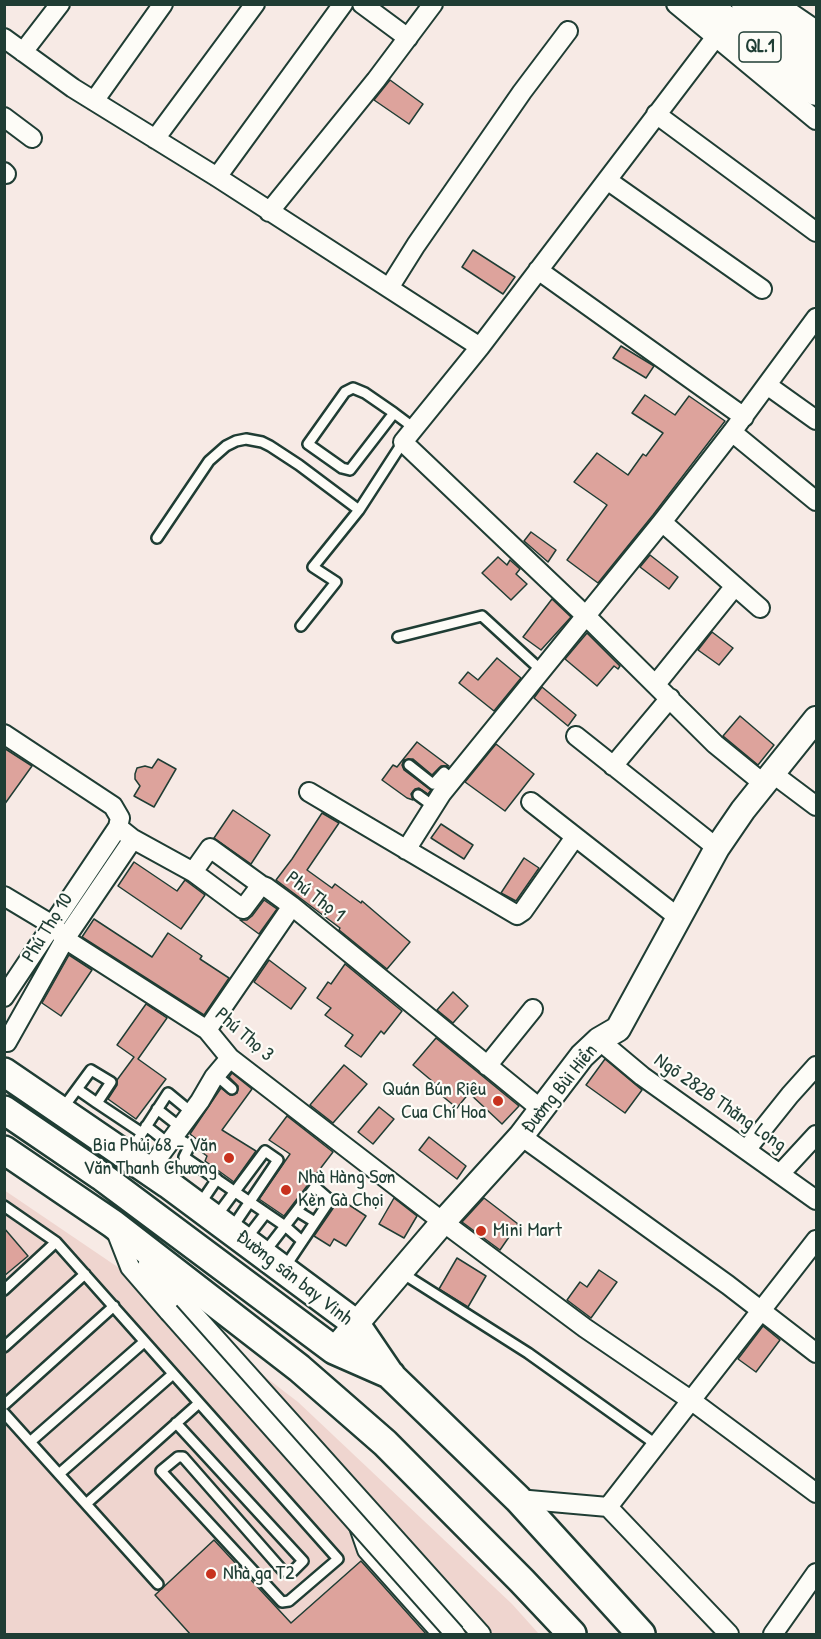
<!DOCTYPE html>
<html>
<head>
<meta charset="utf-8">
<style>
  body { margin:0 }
  #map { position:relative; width:821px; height:1639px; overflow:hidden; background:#f7eae5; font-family:"Patrick Hand",sans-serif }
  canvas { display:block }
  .frame { position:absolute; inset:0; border:6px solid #1f3d34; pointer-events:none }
</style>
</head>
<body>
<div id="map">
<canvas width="821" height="1639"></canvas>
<div class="frame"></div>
</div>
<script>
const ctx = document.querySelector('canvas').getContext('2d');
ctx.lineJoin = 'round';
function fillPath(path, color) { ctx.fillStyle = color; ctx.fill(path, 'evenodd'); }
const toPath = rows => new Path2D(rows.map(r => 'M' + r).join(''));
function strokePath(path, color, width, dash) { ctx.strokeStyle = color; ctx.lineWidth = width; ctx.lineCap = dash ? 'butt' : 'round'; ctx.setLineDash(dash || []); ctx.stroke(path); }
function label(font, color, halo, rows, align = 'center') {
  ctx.font = font + ' "Patrick Hand",sans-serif'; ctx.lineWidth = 4.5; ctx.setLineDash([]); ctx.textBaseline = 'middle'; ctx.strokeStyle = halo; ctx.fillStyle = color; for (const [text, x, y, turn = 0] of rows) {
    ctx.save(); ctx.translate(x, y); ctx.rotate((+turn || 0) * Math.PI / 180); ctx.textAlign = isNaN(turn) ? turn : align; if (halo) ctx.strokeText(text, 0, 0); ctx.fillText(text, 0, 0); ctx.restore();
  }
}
const built = toPath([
  [4,1190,150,1289,298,1402,512,1604,539,1634,5,1634]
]);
const building = toPath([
  [390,80,423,104,409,124,374,100,390,80],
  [473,250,515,277,503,294,462,267,473,250],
  [621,346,654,366,646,378,613,358,621,346],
  [645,395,675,415,689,396,725,421,653,515,598,583,567,560,607,505,574,482,597,453,628,475,643,454,646,456,663,433,632,413,645,395],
  [531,532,556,550,548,562,524,541,531,532],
  [650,555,678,577,669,589,640,567,650,555],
  [498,557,507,565,510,560,520,569,516,574,527,584,511,600,482,573,498,557],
  [552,599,571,617,541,650,523,637,552,599],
  [712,632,733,648,719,665,698,650,712,632],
  [587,633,620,666,618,669,614,666,597,686,565,659,587,633],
  [497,658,521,678,494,711,459,683,468,672,478,680,497,658],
  [542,687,576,715,568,726,534,698,542,687],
  [740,716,774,745,758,765,723,736,740,716],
  [417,742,449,766,441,766,432,775,413,759,404,760,402,765,404,770,431,790,428,794,419,788,415,789,411,794,413,800,407,798,382,780,393,765,397,767,417,742],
  [496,744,534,774,505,811,465,782,496,744],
  [4,748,32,766,4,805,4,748],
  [158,759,176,769,154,807,134,796,140,786,135,779,135,774,137,768,145,766,152,768,158,759],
  [233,810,270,835,251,864,214,838,233,810],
  [322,813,339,823,307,870,332,888,335,884,361,903,362,901,410,942,387,969,339,930,340,928,276,880,292,859,322,813],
  [441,824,473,845,464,859,431,838,441,824],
  [524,858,539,868,516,901,501,893,524,858],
  [134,862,177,891,185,880,205,895,181,929,118,886,134,862],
  [264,900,277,909,259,934,240,920,247,920,252,916,264,900],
  [94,919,152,957,168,933,202,956,200,959,229,978,204,1015,82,937,94,919],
  [69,955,92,970,61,1016,42,1003,69,955],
  [269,960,306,988,291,1009,254,982,269,960],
  [345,964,402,1011,384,1034,381,1031,361,1057,345,1046,353,1035,325,1015,331,1008,317,998,328,982,331,984,345,964],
  [453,992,468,1006,453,1023,437,1010,453,992],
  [146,1004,167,1018,138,1059,166,1079,136,1119,108,1099,117,1085,117,1080,134,1057,117,1045,146,1004],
  [436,1038,519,1106,502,1124,469,1093,457,1108,441,1095,444,1091,413,1065,436,1038],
  [605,1059,642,1090,625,1113,586,1085,605,1059],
  [344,1065,367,1084,333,1123,310,1105,344,1065],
  [232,1073,252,1089,222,1130,256,1151,234,1182,205,1161,207,1156,196,1148,199,1141,190,1134,221,1088,230,1095,237,1093,238,1086,229,1077,232,1073],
  [379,1107,394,1119,373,1144,358,1132,379,1107],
  [287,1116,333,1152,284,1216,259,1199,290,1154,269,1140,287,1116],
  [429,1137,466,1166,457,1179,419,1150,429,1137],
  [337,1197,366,1216,346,1246,334,1239,330,1246,314,1236,336,1204,337,1197],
  [394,1198,417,1216,404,1238,379,1224,394,1198],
  [484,1198,518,1224,500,1250,462,1222,484,1198],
  [4,1228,28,1256,4,1276,4,1228],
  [457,1258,486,1276,468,1307,439,1289,457,1258],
  [599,1270,617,1282,591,1318,567,1300,580,1282,587,1287,599,1270],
  [763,1326,780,1340,756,1372,738,1359,763,1326],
  [214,1540,291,1623,361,1561,427,1635,191,1635,155,1595,214,1540]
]);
const service = toPath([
  [394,413,350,470,342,468,308,444,345,392,353,388,365,393,394,413,414,428],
  [157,538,209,461,226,446,236,441,246,439,262,442,270,446,299,465,359,510],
  [301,626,336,582,313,567,359,510,403,442],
  [398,637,482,616,542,671],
  [409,765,433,784,444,772,453,780],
  [418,795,433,806],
  [216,1075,232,1089],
  [77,1089,97,1103],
  [63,1108,91,1070,111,1082,97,1103,142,1133],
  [157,1109,180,1127],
  [146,1126,168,1143],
  [173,1136,190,1145,184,1157,285,1226,315,1187,330,1200,285,1267],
  [129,1153,168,1093,191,1112],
  [169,1183,186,1158],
  [200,1204,217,1179],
  [4,1206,56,1242,338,1559,289,1601,282,1602,161,1471,178,1457,183,1457,283,1571,291,1573,303,1561,176,1423],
  [297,1211,315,1222],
  [215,1218,265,1151,278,1160,232,1228],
  [246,1239,266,1213],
  [264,1253,285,1226,302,1241],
  [402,1273,528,1353,657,1445],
  [4,1290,56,1242],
  [4,1347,85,1274],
  [4,1405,114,1306],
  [4,1413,158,1584],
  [30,1442,144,1342],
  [59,1474,173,1374],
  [86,1504,199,1403]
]);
const minor = toPath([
  [362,4,408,38],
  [676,4,816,120],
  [778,4,816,30],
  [4,38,73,88,217,177,480,347],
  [715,38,480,347,403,442,587,617,715,744,764,784],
  [23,52,60,4],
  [94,101,163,4],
  [656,114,816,232],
  [4,117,32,138],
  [155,139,255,4],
  [4,172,6,174],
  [217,177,343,4],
  [607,180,762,289],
  [269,212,376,80,433,4],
  [538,270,744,417],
  [389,288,416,245,522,92,568,31],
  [767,385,816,420],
  [732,432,816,501],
  [662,522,760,608],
  [656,684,735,586],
  [4,734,113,806,120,818,118,827,133,839,193,872,243,909,261,885,266,887,292,906,542,1110],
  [576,736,717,848],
  [613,766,670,698],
  [772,773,816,806],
  [309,792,517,915,523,911,575,837],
  [531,802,679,918],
  [406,850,442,793,662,522,732,432,816,318],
  [193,872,210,848,261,885],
  [4,896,54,926,65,939,207,1030,230,1058,443,1222,585,1328,692,1401,816,1493],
  [4,997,118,827],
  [207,1030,292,906],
  [599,1040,642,1076,816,1200],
  [4,1042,7,1042,65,939,133,839],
  [487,1066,533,1009],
  [521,1136,728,1285,816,1353],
  [746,1150,790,1095,816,1066],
  [149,1170,200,1101,214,1077,230,1058],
  [780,1174,816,1135],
  [114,1226,130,1267,169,1312],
  [148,1263,481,1634],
  [518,1499,608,1507,816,1240],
  [608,1507,729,1634],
  [358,1524,367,1550,442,1634],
  [773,1634,816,1573]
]);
const tertiary = toPath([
  [334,1350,443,1222,521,1136,582,1056,599,1040,618,1029,717,848,743,810,816,719]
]);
const secondary = toPath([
  [4,1072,168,1184,355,1323,391,1376,518,1499,641,1634],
  [4,1110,101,1176,334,1350,391,1375],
  [4,1150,113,1224,299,1368,385,1443,522,1581,572,1634]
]);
const primary = toPath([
  [703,4,816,90],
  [747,4,816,57]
]);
const minorBridge = toPath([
  [169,1312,455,1634]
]);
const markers = [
  [498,1101,6,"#c8321e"],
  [229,1158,6,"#c8321e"],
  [286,1190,6,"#c8321e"],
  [481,1231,6,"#c8321e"],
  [211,1574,6,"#c8321e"]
];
const shields = [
  [760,47,42]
];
const shieldNames = [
  ["QL.1",760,47]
];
const streetNames = [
  ["Phú Thọ 1",315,897,38],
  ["Phú Thọ 10",48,928,-58],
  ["Phú Thọ 3",244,1035,41],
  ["Đường Bùi Hiển",560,1089,-51],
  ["Ngõ 282B Thăng Long",720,1103,35],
  ["Đường sân bay Vinh",294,1278,38]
];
const poiNames = [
  ["Quán Bún Riêu",486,1090,"right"],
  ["Cua Chí Hoa",486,1113,"right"],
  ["Bia Phủi 68 - Văn",217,1146,"right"],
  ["Văn Thanh Chương",217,1169,"right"],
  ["Nhà Hàng Sơn",298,1178],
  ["Kèn Gà Chọi",298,1201],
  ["Mini Mart",493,1231],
  ["Nhà ga T2",223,1574]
];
fillPath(built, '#efd5cf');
fillPath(building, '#dda39c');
strokePath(building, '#1f3d34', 1.5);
strokePath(service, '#1f3d34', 14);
strokePath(minor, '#1f3d34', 22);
strokePath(tertiary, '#1f3d34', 28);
strokePath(secondary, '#1f3d34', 32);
strokePath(primary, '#1f3d34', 34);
strokePath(service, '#fdfcf7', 9);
strokePath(minor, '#fdfcf7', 18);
strokePath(tertiary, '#fdfcf7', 24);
strokePath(secondary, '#fdfcf7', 27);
strokePath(primary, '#fdfcf7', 30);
strokePath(minorBridge, '#1f3d34', 22, []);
strokePath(minorBridge, '#fdfcf7', 18);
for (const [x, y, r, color] of markers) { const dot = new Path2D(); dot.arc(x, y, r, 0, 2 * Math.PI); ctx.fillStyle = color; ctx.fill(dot); strokePath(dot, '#fdfcf7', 2); }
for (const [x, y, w] of shields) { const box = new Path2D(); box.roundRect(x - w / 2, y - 15, w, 30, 4.5); ctx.fillStyle = '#fdfcf7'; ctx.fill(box); strokePath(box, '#1f3d34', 1.5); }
label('bold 18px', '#1f3d34', null, shieldNames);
label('20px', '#1f3d34', '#fdfcf7', streetNames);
label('20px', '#1f3d34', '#fdfcf7', poiNames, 'left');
</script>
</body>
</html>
